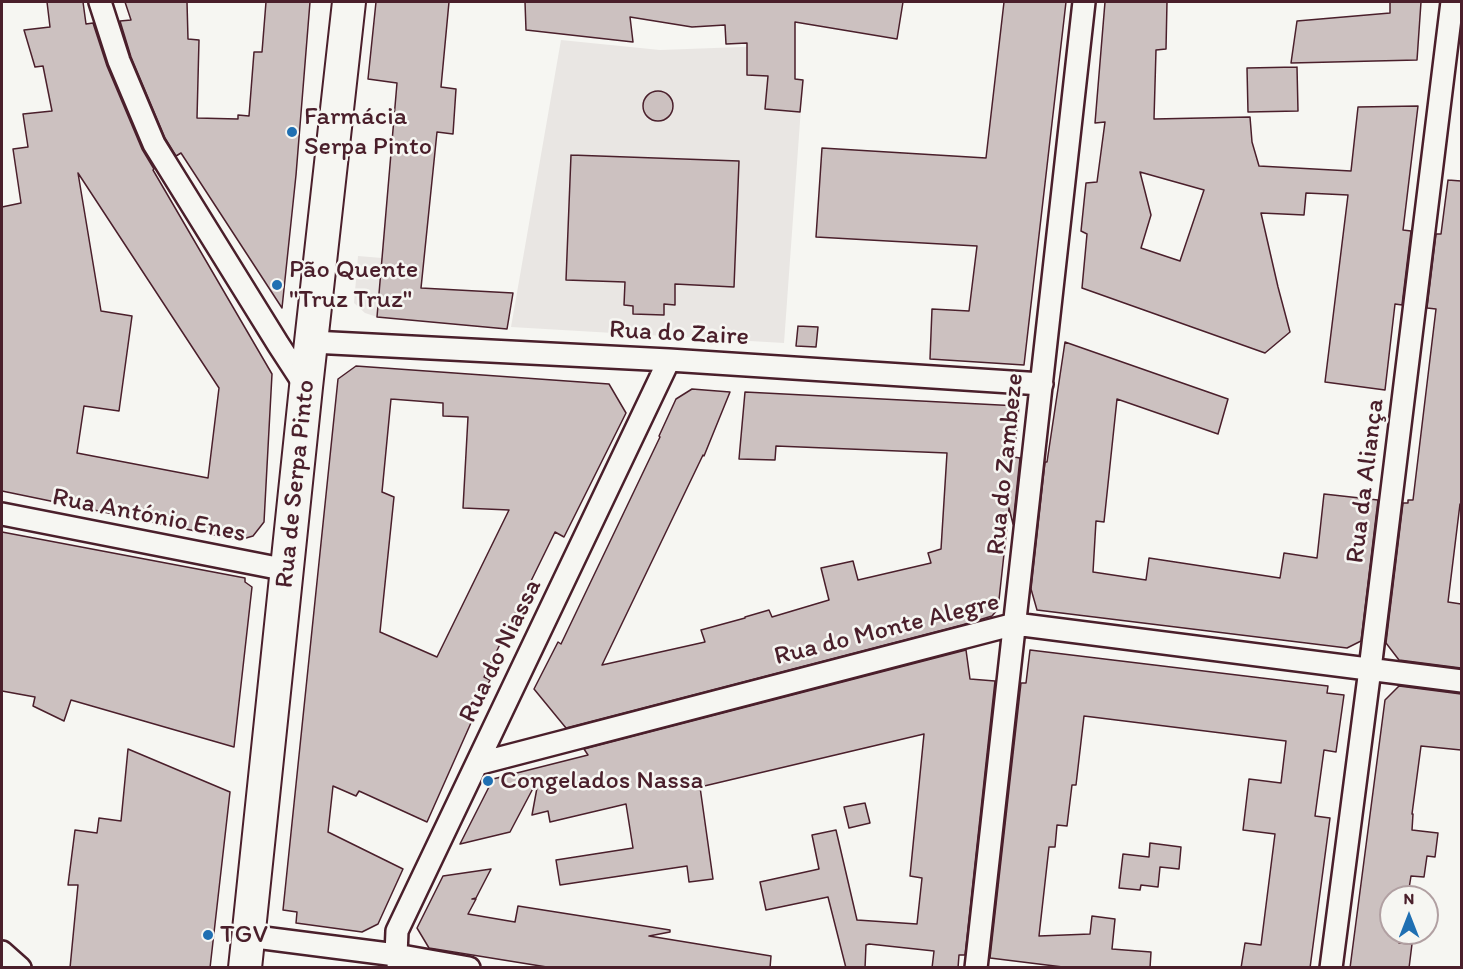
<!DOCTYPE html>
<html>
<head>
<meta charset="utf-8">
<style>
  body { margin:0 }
  #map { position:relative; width:1463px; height:969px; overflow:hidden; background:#f6f6f2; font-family:Itim,sans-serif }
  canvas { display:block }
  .frame { position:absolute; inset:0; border:3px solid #4a1f2b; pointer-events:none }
  .north { position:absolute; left:1379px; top:885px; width:60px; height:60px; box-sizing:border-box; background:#f6f6f2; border:2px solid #b1a0a2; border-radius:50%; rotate:0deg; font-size:16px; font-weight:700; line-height:24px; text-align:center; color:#4a1f2b }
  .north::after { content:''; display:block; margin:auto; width:21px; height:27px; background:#1f6fb2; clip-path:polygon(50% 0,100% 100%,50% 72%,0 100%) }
</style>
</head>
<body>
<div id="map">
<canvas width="1463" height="969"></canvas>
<div class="frame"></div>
<div class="north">N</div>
</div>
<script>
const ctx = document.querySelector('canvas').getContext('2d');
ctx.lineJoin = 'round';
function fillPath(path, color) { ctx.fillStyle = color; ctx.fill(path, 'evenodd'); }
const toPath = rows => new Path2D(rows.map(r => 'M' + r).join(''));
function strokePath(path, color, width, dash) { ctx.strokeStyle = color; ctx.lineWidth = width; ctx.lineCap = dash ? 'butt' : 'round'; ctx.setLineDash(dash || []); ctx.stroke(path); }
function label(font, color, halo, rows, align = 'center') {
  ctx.font = font + ' Itim,sans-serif'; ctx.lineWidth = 5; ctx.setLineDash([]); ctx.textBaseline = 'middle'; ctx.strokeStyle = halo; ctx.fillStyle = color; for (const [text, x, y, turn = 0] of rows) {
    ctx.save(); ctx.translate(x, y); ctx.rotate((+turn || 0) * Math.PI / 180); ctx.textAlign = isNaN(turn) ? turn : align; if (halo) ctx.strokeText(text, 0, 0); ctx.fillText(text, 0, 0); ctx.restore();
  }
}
const built = toPath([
  [561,40,660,50,795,45,795,79,803,80,784,343,511,327],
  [358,256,382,258,377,317,365,313,354,303]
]);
const building = toPath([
  [47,2,83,2,86,24,93,23,107,66,142,149,154,169,153,170,272,374,264,522,253,536,239,540,2,491,2,207,21,203,13,149,28,147,23,114,52,111,43,66,35,67,24,30,50,27,47,2],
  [78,173,219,388,208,478,77,453,84,406,119,411,132,316,101,311,78,173],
  [125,2,187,2,188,39,199,40,197,118,238,119,238,115,249,116,254,52,262,52,266,2,310,2,296,175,282,308,181,153,176,156,165,138,131,57,120,21,131,20,125,2],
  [376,2,449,2,441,87,456,89,453,134,437,132,421,288,513,293,507,329,377,317,397,83,368,79,376,2],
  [525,2,903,2,897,39,795,22,795,79,803,80,800,112,765,109,768,76,747,75,747,43,726,44,725,25,692,27,630,17,633,42,526,30,525,2],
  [1004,2,1066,2,1024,365,930,359,932,309,969,311,977,246,816,237,822,148,986,158,1004,2],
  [1105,2,1167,2,1166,49,1156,50,1154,119,1250,117,1252,142,1259,166,1351,171,1358,107,1418,106,1403,230,1411,231,1402,305,1395,304,1385,390,1325,382,1348,195,1306,193,1304,215,1261,213,1278,287,1290,332,1265,353,1082,288,1087,234,1081,231,1086,183,1097,182,1105,122,1095,123,1105,2],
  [1140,172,1204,190,1180,261,1141,248,1151,215,1140,172],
  [1390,2,1421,2,1417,60,1291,63,1297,21,1390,13,1390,2],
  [1297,67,1298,111,1248,112,1247,68,1297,67],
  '643 106a15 15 0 1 1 30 0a15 15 0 1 1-30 0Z',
  [571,155,739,161,734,287,675,284,675,305,664,304,664,315,633,314,633,306,624,305,625,282,566,280,571,155],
  [1448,180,1461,181,1461,504,1460,504,1448,602,1461,604,1461,668,1399,660,1386,643,1403,503,1408,503,1408,500,1413,500,1436,309,1427,308,1436,234,1441,234,1448,180],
  [798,326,818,327,816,347,796,346,798,326],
  [1065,342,1228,399,1218,434,1117,399,1104,522,1096,521,1093,572,1146,580,1149,558,1280,578,1284,553,1317,558,1324,494,1378,500,1361,641,1347,648,1037,610,1031,589,1045,462,1047,462,1065,342],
  [356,366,609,384,626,413,564,537,555,532,484,677,490,680,427,822,359,791,356,796,333,786,328,832,403,869,378,924,362,932,296,923,297,912,283,910,338,379,356,366],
  [391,399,443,403,443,416,468,417,463,508,509,510,437,657,380,632,394,497,382,492,391,399],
  [692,389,730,392,704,456,703,455,602,665,705,642,701,630,745,618,745,617,769,610,772,617,829,600,821,568,853,561,858,580,931,563,928,553,941,549,947,453,776,446,775,460,739,459,745,392,1019,406,1014,457,1020,458,1013,524,1009,508,998,609,992,616,962,625,566,728,534,689,558,642,561,644,660,437,659,436,676,399,692,389],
  [2,532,245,578,245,582,252,587,234,747,71,700,64,721,33,706,35,697,2,691,2,532],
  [966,650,970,679,995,681,965,955,959,955,958,968,932,968,934,951,869,944,866,945,865,968,846,968,828,897,766,910,760,882,819,869,812,835,836,830,857,920,917,924,922,878,910,876,924,734,700,787,713,879,689,882,687,866,560,885,556,860,633,848,626,804,550,822,548,811,532,815,539,777,510,832,460,844,493,779,588,755,584,749,966,650],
  [1030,650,1328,686,1327,693,1344,695,1336,752,1324,750,1315,816,1330,818,1310,968,1241,968,1245,943,1261,945,1275,834,1243,830,1249,779,1281,783,1286,741,1084,716,1076,785,1072,785,1067,826,1057,825,1055,847,1049,847,1039,936,1090,934,1092,916,1115,919,1112,949,1151,952,1150,968,1071,968,990,958,1021,683,1026,683,1030,650],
  [1399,686,1461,694,1461,750,1421,746,1412,814,1413,814,1412,830,1438,833,1435,857,1427,856,1424,877,1411,876,1408,895,1405,895,1405,897,1391,897,1391,933,1400,933,1399,943,1412,944,1409,968,1350,968,1385,700,1399,686],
  [128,749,230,792,210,968,70,968,78,885,68,885,75,830,97,833,99,818,121,821,128,749],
  [865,803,870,823,849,828,844,807,865,803],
  [1150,843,1181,847,1179,869,1160,867,1158,887,1141,885,1140,890,1119,888,1123,854,1149,857,1150,843],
  [491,869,476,898,472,899,476,899,468,914,515,922,518,906,670,930,670,932,649,936,771,956,770,968,553,968,429,948,417,928,443,876,491,869]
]);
const street = toPath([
  [100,2,119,61,154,144,278,344,306,387],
  [312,342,669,360,1042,384],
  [2,514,287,570],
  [477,764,1015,624,1462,681],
  [248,936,396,955,469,968],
  [2,952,20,968],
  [399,968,396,955,397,931,669,360],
  [976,968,1084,2],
  [1331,968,1370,669,1452,2]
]);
const secondary = toPath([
  [245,968,306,387,349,2]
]);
const markers = [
  [292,132,6,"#1f6fb2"],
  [277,285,6,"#1f6fb2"],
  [488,781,6,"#1f6fb2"],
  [208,935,6,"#1f6fb2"]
];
const poiNames = [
  ["Farmácia",304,117],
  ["Serpa Pinto",304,147],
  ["Pão Quente",289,270],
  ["\"Truz Truz\"",289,300],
  ["Congelados Nassa",500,781],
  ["TGV",220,935]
];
const streetNames = [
  ["Rua do Zaire",679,334,3],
  ["Rua do Zambeze",1006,464,-84],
  ["Rua da Aliança",1366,481,-83],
  ["Rua de Serpa Pinto",296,484,-84],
  ["Rua António Enes",149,516,11],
  ["Rua do Monte Alegre",887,630,-14],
  ["Rua do Niassa",501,651,-64]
];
fillPath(built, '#e9e6e3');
fillPath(building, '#ccc1c0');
strokePath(building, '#4a1f2b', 1.5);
strokePath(street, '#4a1f2b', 26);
strokePath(secondary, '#4a1f2b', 36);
strokePath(street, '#f6f6f2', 21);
strokePath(secondary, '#f6f6f2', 32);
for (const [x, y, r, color] of markers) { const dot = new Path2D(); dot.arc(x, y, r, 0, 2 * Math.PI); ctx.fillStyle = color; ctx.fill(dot); strokePath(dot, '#f6f6f2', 2); }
label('26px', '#4a1f2b', '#f6f6f2', poiNames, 'left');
label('26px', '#4a1f2b', '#f6f6f2', streetNames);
</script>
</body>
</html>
